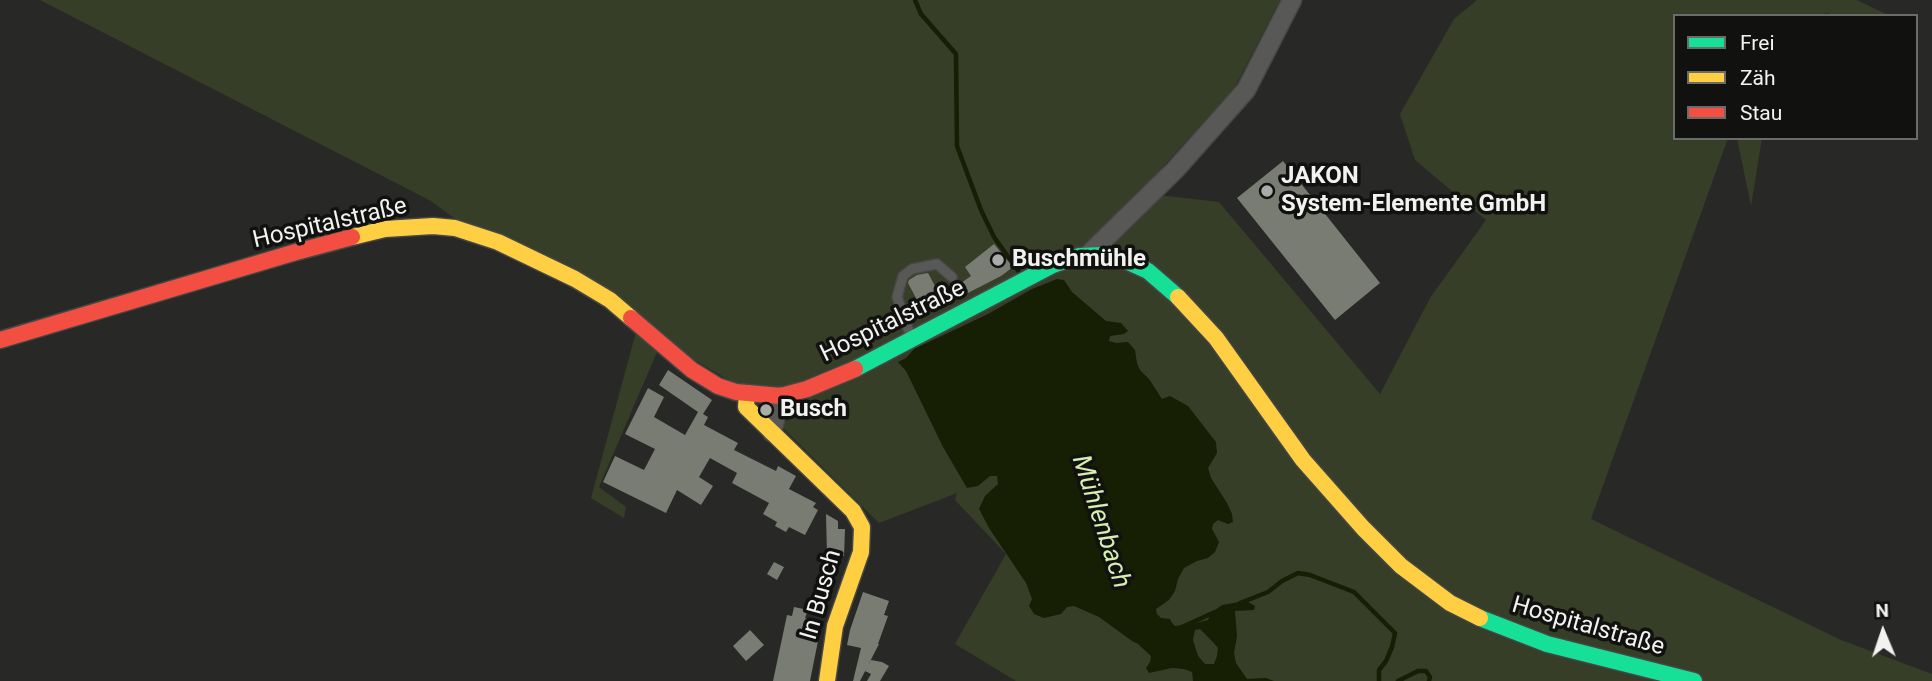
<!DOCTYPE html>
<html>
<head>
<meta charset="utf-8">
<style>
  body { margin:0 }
  #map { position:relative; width:1932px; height:681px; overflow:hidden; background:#282926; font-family:Roboto,sans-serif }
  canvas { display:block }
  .legend { position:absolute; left:1673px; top:14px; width:245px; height:126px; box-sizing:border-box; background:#111210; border:2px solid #6b6c6a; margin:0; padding:9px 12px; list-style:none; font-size:21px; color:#f2f3f0 }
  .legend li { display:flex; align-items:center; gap:14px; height:35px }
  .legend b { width:35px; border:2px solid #6b6c6a }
  .north { position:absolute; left:1848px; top:597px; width:70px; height:70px; -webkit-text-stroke:5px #111210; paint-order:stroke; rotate:358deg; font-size:19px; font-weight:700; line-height:28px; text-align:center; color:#f2f3f0 }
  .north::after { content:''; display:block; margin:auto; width:24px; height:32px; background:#f2f3f0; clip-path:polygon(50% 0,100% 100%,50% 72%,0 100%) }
</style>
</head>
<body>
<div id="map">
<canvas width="1932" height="681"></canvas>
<ul class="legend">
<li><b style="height:9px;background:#16e098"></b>Frei</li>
<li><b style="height:9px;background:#ffcf43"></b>Zäh</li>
<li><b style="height:9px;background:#f24e42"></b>Stau</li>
</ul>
<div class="north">N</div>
</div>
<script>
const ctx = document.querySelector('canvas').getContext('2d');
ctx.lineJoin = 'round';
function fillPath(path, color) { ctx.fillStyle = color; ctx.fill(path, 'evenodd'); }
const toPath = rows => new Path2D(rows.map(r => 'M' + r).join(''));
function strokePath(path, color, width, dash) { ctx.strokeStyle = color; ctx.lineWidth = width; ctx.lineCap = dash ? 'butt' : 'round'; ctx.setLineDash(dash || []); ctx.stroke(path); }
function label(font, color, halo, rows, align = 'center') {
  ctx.font = font + ' Roboto,sans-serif'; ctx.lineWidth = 7; ctx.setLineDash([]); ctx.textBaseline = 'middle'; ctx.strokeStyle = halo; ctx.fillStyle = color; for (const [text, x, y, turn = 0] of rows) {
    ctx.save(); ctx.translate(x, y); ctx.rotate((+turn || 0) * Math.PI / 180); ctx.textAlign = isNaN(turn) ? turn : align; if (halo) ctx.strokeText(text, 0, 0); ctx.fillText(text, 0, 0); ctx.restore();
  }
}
const green = toPath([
  [40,0,1280,0,1235,87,1143,189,1159,195,1219,202,1380,394,1430,298,1486,220,1415,160,1400,114,1454,19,1477,0,1857,0,1890,16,1835,16,1827,13,1818,16,1675,16,1675,138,1728,138,1591,519,1841,640,1932,674,1932,681,1016,681,955,644,1006,554,955,500,957,493,879,523,781,426,790,418,790,401,737,385,451,216,431,201],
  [1737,138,1762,138,1751,206],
  [636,332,657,352,599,487,626,507,624,518,591,498]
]);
const water = toPath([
  [1057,279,1064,280,1072,292,1106,321,1121,323,1128,331,1124,334,1110,336,1109,341,1116,343,1128,342,1135,350,1137,363,1140,370,1149,379,1162,399,1170,396,1188,406,1216,442,1217,453,1208,468,1211,478,1227,503,1232,514,1233,522,1228,524,1218,520,1213,524,1212,529,1219,542,1215,552,1208,558,1197,561,1184,568,1178,579,1175,591,1169,600,1156,609,1157,614,1161,618,1170,619,1172,623,1175,626,1192,624,1208,620,1211,613,1222,605,1245,601,1250,603,1255,606,1254,610,1235,611,1237,636,1234,653,1236,663,1247,679,1266,678,1274,681,1193,681,1192,672,1184,669,1172,668,1149,673,1146,668,1150,662,1151,656,1138,644,1132,641,1099,617,1074,606,1067,607,1061,614,1044,618,1034,614,1029,606,1032,599,1026,583,989,528,979,509,985,496,998,484,997,476,990,476,978,486,967,488,943,447,906,371,898,362,906,358,914,349,988,314,1032,289],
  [1200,629,1212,641,1218,648,1217,656,1214,664,1205,664,1198,656,1193,640,1195,630]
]);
const stream = toPath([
  [915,0,921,14,956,54,957,146,981,210,994,237,1019,272],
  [1240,603,1268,592,1282,581,1298,573,1310,575,1354,592,1395,633,1392,647,1386,661,1379,670,1379,681],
  [1182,627,1215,612],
  [1398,681,1418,671,1426,671,1430,677,1429,681]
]);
const building = toPath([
  [1283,161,1380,283,1335,320,1237,198],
  [994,244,1013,267,1001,276,925,315,908,283,909,280,917,275,928,273,941,297,971,276,965,267],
  [668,370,712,400,703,414,708,417,704,425,738,443,734,450,776,471,778,466,796,476,789,489,816,503,813,507,818,510,805,535,789,527,786,532,775,526,777,522,763,514,769,503,732,483,737,473,710,458,699,477,713,486,701,505,677,490,666,513,603,482,615,456,644,470,655,449,625,434,648,388,664,397,654,417,685,435,698,412,659,385],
  [826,514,838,521,838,529,845,529,844,556,827,556],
  [774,562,784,567,777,580,767,574],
  [863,592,889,601,884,615,888,616,878,644,879,644,860,681,853,681,861,648,847,645,850,630],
  [794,607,808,610,805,618,816,621,813,635,819,636,810,681,773,681,787,615,792,616],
  [750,630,764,645,746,661,733,646],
  [871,660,882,662,889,666,880,681,867,681,871,674,865,671]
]);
const lane = toPath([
  [911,337,897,297,903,276,912,269,937,264,952,277]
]);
const street = toPath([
  [1088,255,1175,170,1246,90,1292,0],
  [772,432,781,396]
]);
const fast = toPath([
  [855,369,1053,265,1079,256,1103,255,1117,257,1148,271,1178,297],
  [1480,618,1547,644,1694,681]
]);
const slow = toPath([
  [352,237,385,229,433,226,455,228,498,242,575,279,610,300,631,318],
  [1178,297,1216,338,1303,460,1363,528,1401,566,1450,603,1480,618],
  [747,393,746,407,853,511,862,527,861,552,835,626,827,681]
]);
const jam = toPath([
  [631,318,692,370,718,386,736,392,781,396,807,389,855,369],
  [0,340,296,252,352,237]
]);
const markers = [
  [1267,191,7,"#abaca9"],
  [998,260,7,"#abaca9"],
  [766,410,7,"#abaca9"]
];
const poiNames = [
  ["JAKON",1281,177],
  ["System-Elemente GmbH",1281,205],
  ["Buschmühle",1012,260],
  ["Busch",780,410]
];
const streetNames = [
  ["Hospitalstraße",330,224,-13],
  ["Hospitalstraße",893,322,-26],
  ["In Busch",822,595,-74],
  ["Hospitalstraße",1588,627,16]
];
const waterNames = [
  ["Mühlenbach",1100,522,72]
];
fillPath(green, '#363e28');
fillPath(water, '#161e04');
strokePath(stream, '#161e04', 4.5);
fillPath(building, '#787c73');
strokePath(lane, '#464744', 12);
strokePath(street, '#464744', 21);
strokePath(fast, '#464744', 19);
strokePath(slow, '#464744', 19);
strokePath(jam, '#464744', 19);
strokePath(lane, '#585957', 9);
strokePath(street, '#585957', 18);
strokePath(fast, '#16e098', 16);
strokePath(slow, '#ffcf43', 16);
strokePath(jam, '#f24e42', 16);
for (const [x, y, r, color] of markers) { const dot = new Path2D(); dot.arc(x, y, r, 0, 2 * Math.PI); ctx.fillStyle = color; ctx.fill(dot); strokePath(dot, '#111210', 2.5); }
label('bold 24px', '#f2f3f0', '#111210', poiNames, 'left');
label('24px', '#f2f3f0', '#111210', streetNames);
label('italic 26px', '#d7eeb2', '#111210', waterNames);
</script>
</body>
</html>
